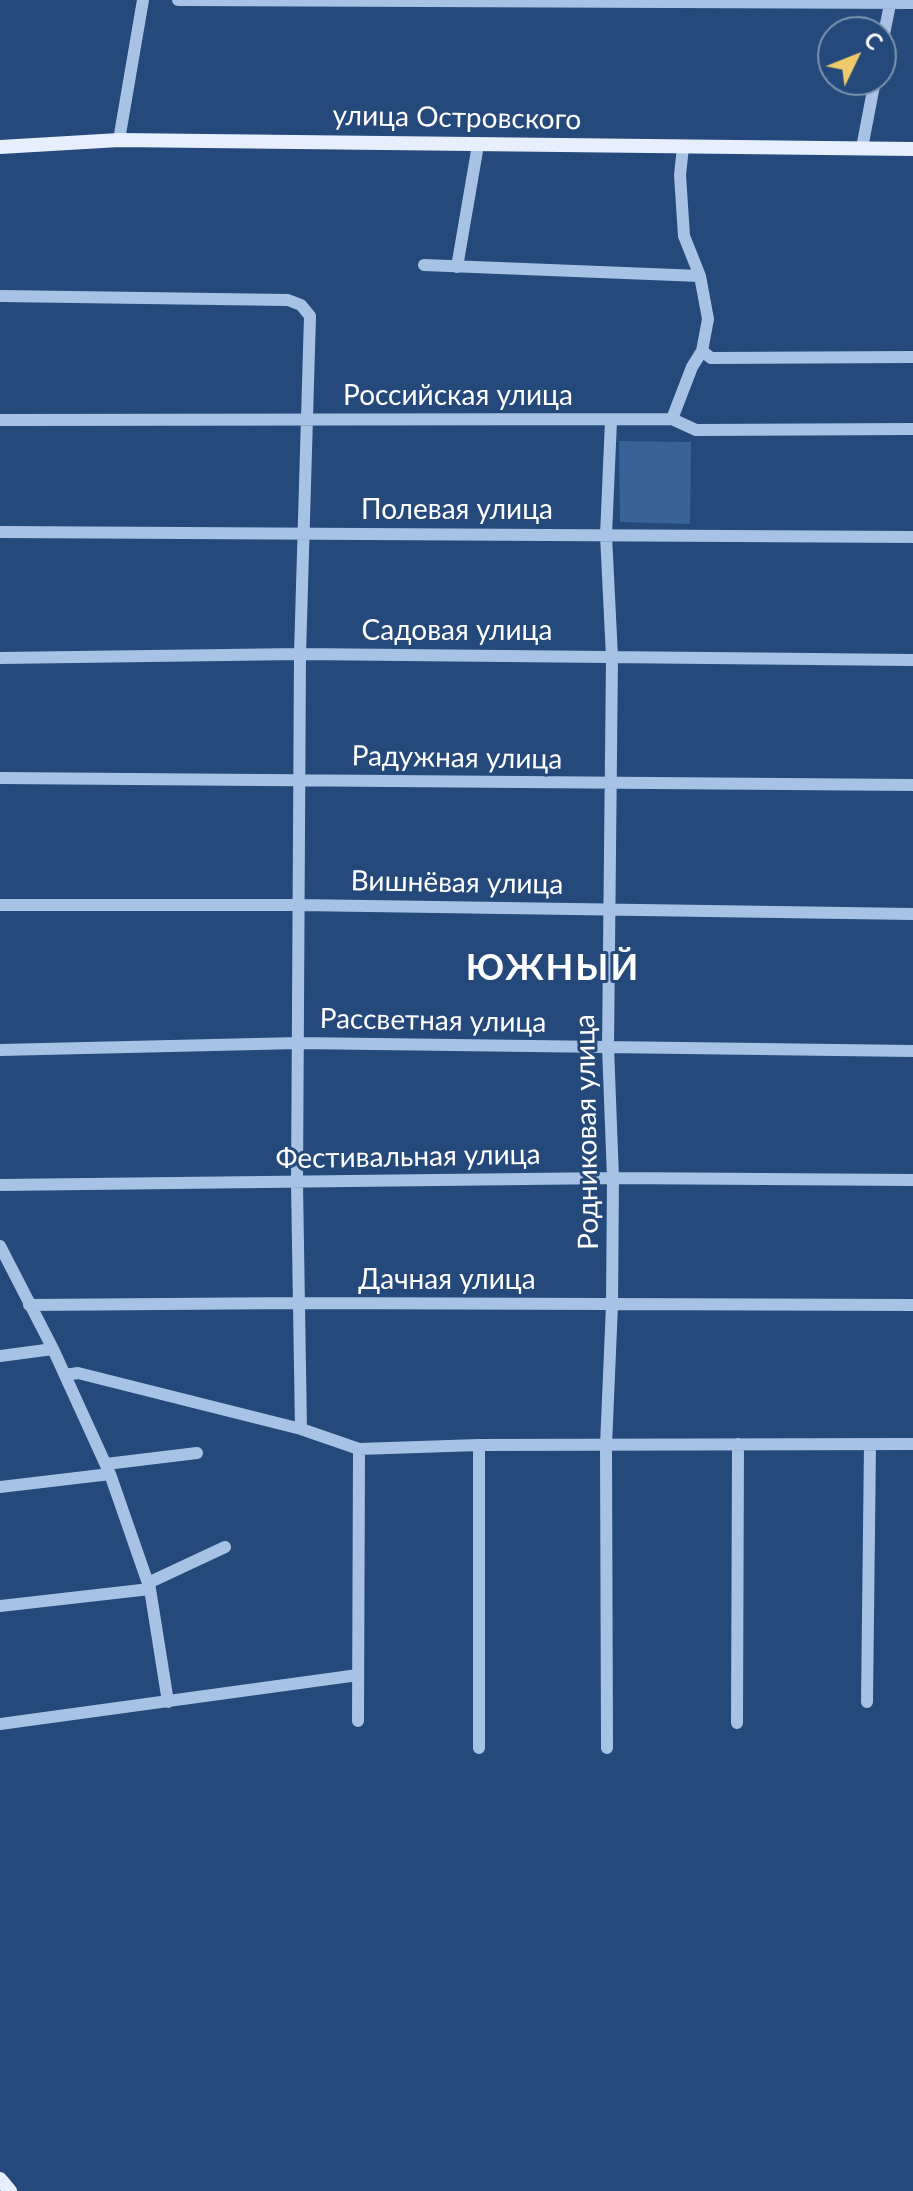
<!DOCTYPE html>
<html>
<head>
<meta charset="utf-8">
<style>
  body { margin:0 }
  #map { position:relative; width:913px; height:2191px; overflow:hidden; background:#24497a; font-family:Lato,sans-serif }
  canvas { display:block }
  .north { position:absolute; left:817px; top:16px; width:80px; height:80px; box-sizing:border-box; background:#24497a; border:2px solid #7c92af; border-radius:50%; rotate:47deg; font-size:22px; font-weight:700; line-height:32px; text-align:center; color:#fff }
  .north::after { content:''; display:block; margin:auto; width:28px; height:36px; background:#eeca6b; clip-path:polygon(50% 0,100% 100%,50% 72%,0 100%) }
</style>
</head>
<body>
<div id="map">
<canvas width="913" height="2191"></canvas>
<div class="north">С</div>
</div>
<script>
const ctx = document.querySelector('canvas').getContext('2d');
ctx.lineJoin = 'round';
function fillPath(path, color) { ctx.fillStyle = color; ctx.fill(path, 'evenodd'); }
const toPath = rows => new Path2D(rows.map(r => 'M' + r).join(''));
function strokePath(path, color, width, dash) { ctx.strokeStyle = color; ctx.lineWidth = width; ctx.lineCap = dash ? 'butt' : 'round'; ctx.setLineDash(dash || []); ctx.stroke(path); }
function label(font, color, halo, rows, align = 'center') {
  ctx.font = font + ' Lato,sans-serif'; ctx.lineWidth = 6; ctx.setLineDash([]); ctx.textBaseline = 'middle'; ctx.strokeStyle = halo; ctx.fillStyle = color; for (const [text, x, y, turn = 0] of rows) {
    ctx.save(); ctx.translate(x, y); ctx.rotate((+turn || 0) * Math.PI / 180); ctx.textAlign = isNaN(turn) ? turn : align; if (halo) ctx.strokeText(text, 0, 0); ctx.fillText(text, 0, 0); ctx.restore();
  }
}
const green = toPath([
  [619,441,691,442,690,524,620,522]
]);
const minor = toPath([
  [178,0,913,3],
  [881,49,890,4],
  [119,140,143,0],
  [862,148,875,80],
  [424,265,700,276],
  [457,267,478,145],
  [0,296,288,300,301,305,310,316,300,654,297,1183,301,1429],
  [702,351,711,358,913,357],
  [672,419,692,367,702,351,708,319,700,276,684,236,680,175,683,147],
  [0,420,672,419,696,430,913,429],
  [0,532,913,537],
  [0,658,300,654,913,660],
  [0,778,913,785],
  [0,905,299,905,913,914],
  [0,1050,299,1043,913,1051],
  [0,1185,613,1178,913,1180],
  [0,1246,53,1349,110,1474,150,1589,168,1702],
  [29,1305,299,1303,913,1305],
  [0,1356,53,1349],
  [65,1375,78,1373,301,1429,359,1449,479,1445,913,1444],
  [479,1445,479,1748],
  [106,1464,197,1453],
  [0,1487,110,1474],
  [148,1583,225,1547],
  [0,1606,150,1589],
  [867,1702,870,1444],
  [358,1721,359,1449],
  [737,1723,738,1444],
  [0,1724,358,1675],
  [607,1748,606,1445,612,1305,613,1178,608,1047,612,657,606,535,611,421]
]);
const major = toPath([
  [0,147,119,140,913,149],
  [0,2179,10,2191]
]);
const streetNames = [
  ["улица Островского",457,118,1],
  ["Российская улица",458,396],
  ["Полевая улица",457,510],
  ["Садовая улица",457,631],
  ["Радужная улица",457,758,1],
  ["Вишнёвая улица",457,883,1],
  ["Рассветная улица",433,1021,1],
  ["Родниковая улица",587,1132,-91],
  ["Фестивальная улица",408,1157,-1],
  ["Дачная улица",447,1280]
];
const districtNames = [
  ["ЮЖНЫЙ",553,968]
];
fillPath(green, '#386298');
strokePath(minor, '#a7c2e4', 12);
strokePath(major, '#e7effc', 14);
label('28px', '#fff', '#24497a', streetNames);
ctx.letterSpacing = '2px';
label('bold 36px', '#fff', '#24497a', districtNames);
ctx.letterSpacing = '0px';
</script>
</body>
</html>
